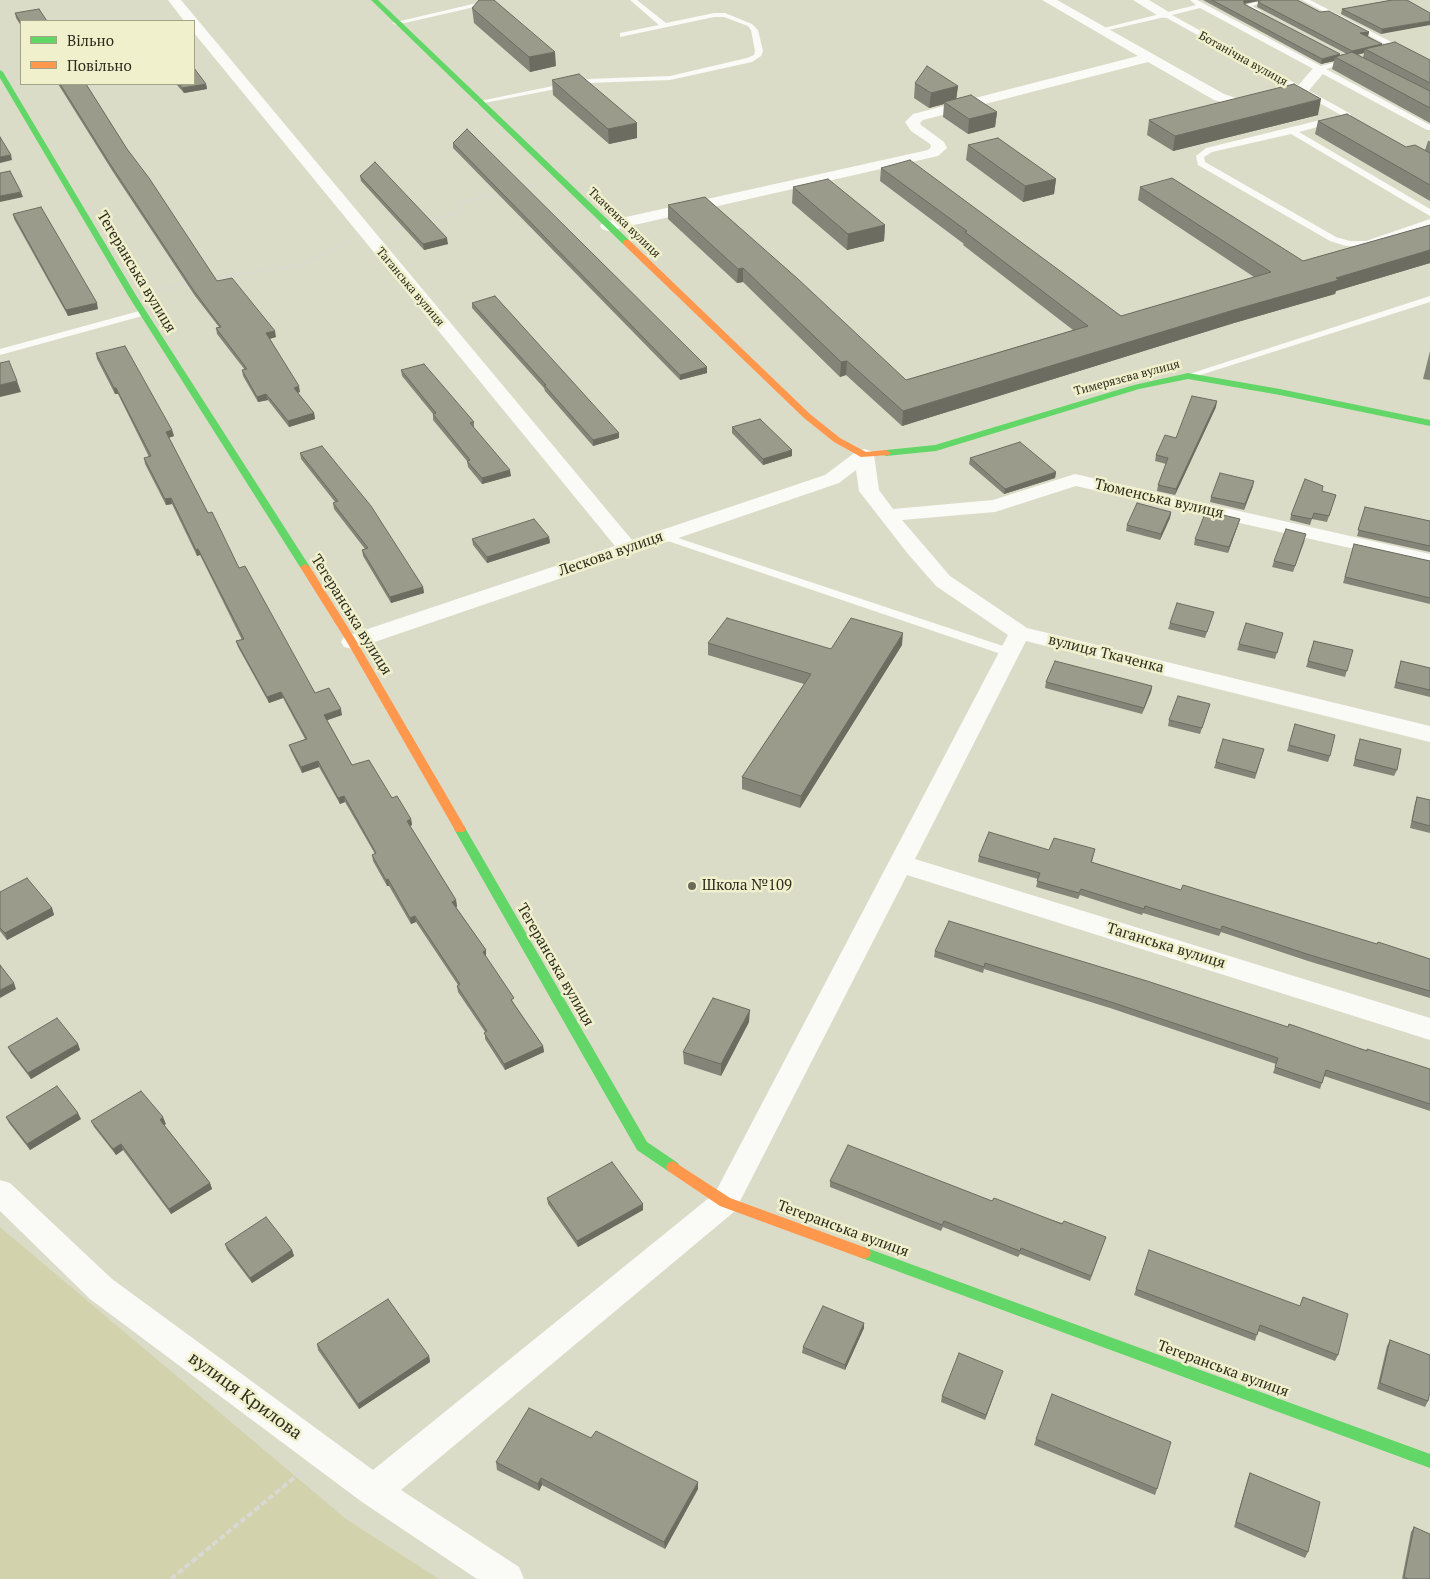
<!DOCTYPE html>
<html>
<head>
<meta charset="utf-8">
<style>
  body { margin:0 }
  #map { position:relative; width:1430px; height:1579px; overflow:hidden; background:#dbdcc7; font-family:"PT Serif",serif }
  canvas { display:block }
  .legend { position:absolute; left:20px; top:20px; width:175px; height:65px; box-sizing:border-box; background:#f0f1cc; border:1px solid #a2a387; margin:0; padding:6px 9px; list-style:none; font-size:15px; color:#2d2d1f }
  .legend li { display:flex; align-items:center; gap:10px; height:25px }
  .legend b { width:25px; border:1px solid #a2a387 }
</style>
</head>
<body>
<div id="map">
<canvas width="1430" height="1579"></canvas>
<ul class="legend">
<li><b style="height:6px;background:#63d668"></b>Вільно</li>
<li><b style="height:6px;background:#ff974d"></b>Повільно</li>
</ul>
</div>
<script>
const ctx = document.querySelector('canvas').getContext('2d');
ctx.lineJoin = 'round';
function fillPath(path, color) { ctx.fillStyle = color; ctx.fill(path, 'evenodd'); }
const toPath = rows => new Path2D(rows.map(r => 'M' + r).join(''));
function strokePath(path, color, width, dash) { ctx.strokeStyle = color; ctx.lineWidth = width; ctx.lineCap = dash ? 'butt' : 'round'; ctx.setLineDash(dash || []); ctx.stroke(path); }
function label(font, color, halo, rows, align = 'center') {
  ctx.font = font + ' "PT Serif",serif'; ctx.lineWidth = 5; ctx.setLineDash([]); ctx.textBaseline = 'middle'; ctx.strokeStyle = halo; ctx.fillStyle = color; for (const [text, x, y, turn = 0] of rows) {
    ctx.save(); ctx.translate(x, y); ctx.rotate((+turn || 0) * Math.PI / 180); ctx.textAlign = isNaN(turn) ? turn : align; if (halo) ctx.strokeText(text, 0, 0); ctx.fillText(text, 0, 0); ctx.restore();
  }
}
const green = toPath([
  [0,1227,346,1519,439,1579,0,1579]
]);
const pathFar2 = toPath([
  [523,187,537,184],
  [427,221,458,214,462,202,500,193],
  [391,229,407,226],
  [301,264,349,242]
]);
const pathFar1 = toPath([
  [212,278,298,266,304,263],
  [156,291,188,282]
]);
const path = toPath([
  [171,1579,300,1473]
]);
const lane = toPath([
  [630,0,637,0,666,23,714,13,725,13,752,24,758,30,763,51,761,56,752,62,670,80,587,83,479,104,475,102,587,79,670,76,747,58,754,55,755,51,751,30,748,26,724,17,714,17,620,37,620,33,659,25,630,0],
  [1190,0,1197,0,1321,66,1352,58,1352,62,1326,69,1430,125,1430,130,1427,130,1200,8,1172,15,1351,114,1351,118,1299,132,1430,209,1430,216,1291,134,1212,152,1204,157,1205,162,1336,237,1350,241,1366,241,1430,219,1430,225,1370,246,1346,246,1330,241,1198,165,1196,156,1206,148,1341,115,1165,17,1100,32,1096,30,1196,5,1190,0],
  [1302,0,1310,0,1405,49,1398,51,1302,0],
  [1255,2,1260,3,1252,6,1262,12,1262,14,1258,14,1243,6,1255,2],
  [477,3,480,5,479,6,396,25,392,23,477,3],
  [1430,296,1430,302,1191,378,1185,378,1183,376,1430,296],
  [143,310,146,311,146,315,0,355,0,349,143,310],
  [663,533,1015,650,1017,653,1015,656,1007,656,659,538,658,536,659,534,663,533]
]);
const street = toPath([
  [168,0,181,0,632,540,825,475,857,451,864,449,871,451,874,455,879,490,893,509,993,500,1075,474,1430,554,1430,566,1076,486,995,512,902,520,950,576,1027,628,1430,726,1430,742,1026,641,915,859,1430,1018,1430,1040,907,875,735,1211,401,1490,519,1567,524,1579,477,1579,362,1502,90,1299,0,1211,0,1180,10,1183,112,1279,373,1470,715,1193,1008,635,936,586,908,554,859,491,856,470,839,483,360,647,352,649,344,647,341,642,344,637,615,546,194,33,194,21,184,21,168,0],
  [1042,0,1057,0,1224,94,1236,98,1252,98,1296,88,1315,66,1325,66,1327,69,1306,94,1252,106,1235,106,1214,100,1148,62,923,120,920,123,921,125,944,142,947,148,938,156,608,231,602,229,600,226,602,223,608,221,928,150,931,147,930,144,911,131,905,122,913,114,1138,56,1042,0],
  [1133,0,1149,0,1172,14,1165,18,1160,17,1133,0]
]);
const fast = toPath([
  [371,0,378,0,629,240,629,244,623,244,371,0],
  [0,70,3,72,137,297,310,567,308,569,305,570,300,567,129,297,0,78,0,70],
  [1188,373,1280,389,1430,420,1430,426,1280,395,1188,379,1139,389,936,451,886,456,881,453,886,450,935,445,1134,385,1188,373],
  [460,825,464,826,647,1142,678,1163,680,1167,678,1171,673,1173,668,1171,637,1150,454,829,460,825],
  [864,1247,1430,1454,1430,1468,859,1257,857,1253,859,1249,864,1247]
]);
const slow = toPath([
  [623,240,629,240,810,414,840,438,866,452,886,450,891,453,889,455,861,457,834,442,804,418,623,244,623,240],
  [305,564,310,567,357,642,466,829,464,832,456,832,347,642,300,567,305,564],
  [673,1161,730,1198,869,1249,871,1253,869,1257,864,1259,720,1206,668,1171,666,1167,668,1163,673,1161]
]);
const wall = toPath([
  [1203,0,1297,0,1320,12,1369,32,1368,36,1382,45,1430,60,1430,123,1332,69,1334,61,1321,64],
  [1260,1,1258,2,1257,7,1347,54,1340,55,1244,4],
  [1364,53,1363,58,1357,55],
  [1392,0,1381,34,1341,14,1342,9],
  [472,8,556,66,530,72,474,23],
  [15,13,21,21,21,26,16,18],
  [552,80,637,138,609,144,553,95],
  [915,83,958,86,956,99,997,112,995,127,968,134,943,117,944,104,929,108,914,98],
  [58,84,86,84,127,149,217,281,276,337,270,339,300,392,298,393,314,413,315,419,289,427,268,400,258,402,243,376,242,370,245,370,217,334,216,328,219,327,195,296,113,172],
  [176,84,206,84,207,89,184,93],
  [1318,115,1173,151,1147,135,1149,120],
  [1318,121,1406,147,1425,150,1428,141,1430,141,1430,201,1315,134],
  [453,143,707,373,680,380,453,148],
  [968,145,1056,179,1054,194,1023,202,966,160],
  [881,168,1121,316,1254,277,1138,200,1140,187,1303,261,1430,225,1430,263,1336,291,1335,294,1234,323,902,426,846,375,840,377,743,282,737,283,668,219,668,205,906,380,1073,330,963,245,964,244,880,181],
  [360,176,448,244,424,250,361,181],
  [793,187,885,225,884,241,847,250,792,203],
  [13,214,98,309,68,316,14,219],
  [472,303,619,433,619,438,593,446,545,391,544,388,472,308],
  [1430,351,1430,380,1423,379],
  [96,353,172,430,174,436,169,438,208,513,239,568,315,693,342,715,327,720,352,765,392,798,411,819,412,825,410,826,456,900,457,907,456,907,486,950,486,957,515,1005,543,1046,544,1052,505,1070,485,1039,485,1032,458,992,457,986,458,985,416,922,411,924,389,886,387,886,373,861,372,855,375,854,345,802,340,804,319,767,302,773,291,751,289,745,305,739,283,698,269,703,238,647,236,641,242,640,200,555,197,556,172,504,166,505,145,464,144,458,149,457,118,394,115,394,97,359],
  [401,370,474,422,474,428,511,476,482,484,468,467,467,461,433,420,433,414,402,376],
  [1216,407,1175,495,1157,491,1158,485,1166,464,1155,461,1156,455,1176,438],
  [732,427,792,456,763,465,732,433],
  [300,453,423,587,424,593,391,603,363,556,362,550,365,549,334,509,333,503,335,502,301,459],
  [970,458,1056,472,1055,478,1004,494,969,464],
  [1253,486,1244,510,1210,502,1211,497],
  [1322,491,1336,495,1327,522,1312,519,1310,525,1290,520,1291,515],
  [1365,507,1430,521,1430,552,1357,536],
  [1171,512,1170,518,1160,540,1126,531,1127,525],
  [1240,519,1228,553,1194,545,1195,539],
  [549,537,550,543,487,563,473,545,472,539],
  [1305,540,1293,572,1272,567,1274,561],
  [1354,544,1430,561,1430,604,1343,583],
  [1214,612,1205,638,1168,629,1170,623],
  [1283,633,1275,659,1237,650,1239,644],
  [1314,641,1353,650,1345,677,1306,667],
  [708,643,831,649,902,645,800,808,742,789,742,777,804,684,708,655],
  [1401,661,1430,668,1430,697,1394,688],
  [1046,682,1152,686,1151,692,1142,714,1045,688],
  [1210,704,1200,734,1168,726,1169,720],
  [1295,724,1330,756,1328,762,1287,751],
  [1360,739,1397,770,1394,776,1353,766],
  [1264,749,1255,779,1214,768,1216,762],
  [1417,797,1430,800,1430,833,1410,828,1415,803],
  [1095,849,1092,862,1181,890,1430,959,1430,998,1308,961,1221,932,1219,936,1143,913,1142,915,1080,895,1078,899,1036,887,1038,879,978,862,979,856,1049,850],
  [0,892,52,908,54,915,7,940,0,931],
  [935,951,1288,1027,1430,1069,1430,1111,1324,1076,1320,1089,1273,1073,1276,1064,1110,1008,984,969,983,973,934,957],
  [749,1022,721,1076,684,1064,683,1052],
  [78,1044,80,1050,31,1079,11,1053,8,1047],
  [6,1117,81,1119,30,1150,9,1123],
  [91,1121,166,1124,164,1125,210,1183,212,1189,171,1214,123,1150,116,1155,94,1127],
  [830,1181,992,1201,1106,1237,1090,1281,1020,1254,1018,1257,943,1227,941,1231,830,1187],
  [547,1198,643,1204,643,1210,578,1247,548,1204],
  [225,1244,292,1250,294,1256,252,1283,227,1250],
  [1136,1289,1300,1306,1303,1297,1338,1355,1335,1361,1258,1331,1255,1341,1134,1295],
  [864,1323,864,1328,845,1370,802,1353,803,1347],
  [1390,1340,1428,1401,1425,1407,1377,1389,1387,1346],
  [317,1344,429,1356,430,1362,359,1409,318,1350],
  [1003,1371,1001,1376,985,1420,941,1402,942,1396],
  [591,1438,698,1489,665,1549,542,1485,539,1491,497,1470,496,1462],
  [1036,1439,1157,1489,1155,1495,1034,1445],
  [1250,1473,1308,1552,1305,1558,1234,1527,1248,1478],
  [1414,1527,1430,1579,1402,1579,1411,1532]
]);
const shadedWall = toPath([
  [1243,0,1260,0,1243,4],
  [1430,21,1430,25,1381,34,1382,29],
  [1369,32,1368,36,1360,33],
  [1382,44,1381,49,1365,49,1364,53,1351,56,1352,51],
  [555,52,556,66,530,72,529,57],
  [1340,54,1339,59,1335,57,1334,61,1321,64,1322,59],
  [206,84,207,89,184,93,182,88],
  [958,86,956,101,944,102,944,104,929,108,931,93],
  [1321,99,1318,115,1173,151,1175,136],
  [997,112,995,127,968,134,969,119],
  [637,123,637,138,609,144,608,129],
  [11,155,12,160,0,163,0,157],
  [1056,179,1054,194,1023,202,1025,186],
  [21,192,23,197,0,202,0,196],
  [885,225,884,241,847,250,848,234],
  [447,238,448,244,424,250,423,244],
  [1430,250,1430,263,1336,291,1335,294,1234,323,902,426,903,411,1336,278],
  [743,268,743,282,737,283,738,269],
  [97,303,98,309,68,316,66,310],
  [275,331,276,337,268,339,266,333],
  [847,361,846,375,840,377,841,362],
  [707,367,707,373,680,380,680,375],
  [17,381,21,392,0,397,0,385],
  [299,386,300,392,295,393,294,388],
  [114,388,116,388,118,394,115,394],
  [266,394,268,400,258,402,257,397],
  [1217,401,1216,407,1175,495,1176,489],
  [314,413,315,419,289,427,288,421],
  [172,430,174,436,167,438,166,432],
  [619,433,619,438,593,446,593,440],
  [792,450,792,456,763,465,763,459],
  [510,470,511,476,482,484,482,478],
  [1056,472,1055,478,1004,494,1005,489],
  [1254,481,1253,486,1244,510,1245,504],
  [171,498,172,504,166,505,165,499],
  [1171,512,1170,518,1160,540,1161,534],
  [1240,519,1238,525,1228,553,1229,547],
  [549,537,550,543,487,563,487,557],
  [198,549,200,555,197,556,196,550],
  [423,587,424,593,391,603,390,597],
  [903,633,902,645,800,808,801,796],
  [1152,686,1151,692,1142,714,1144,708],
  [281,692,283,698,269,703,267,697],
  [341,709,342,715,325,721,324,715],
  [318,761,319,767,302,773,301,767],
  [344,796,345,802,340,804,338,798],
  [411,819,412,825,408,827,407,821],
  [388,879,389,886,387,886,386,880],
  [456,900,457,907,453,908,452,902],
  [52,908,54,915,7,940,5,933],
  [415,916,416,922,411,924,410,918],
  [486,950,486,956,483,958,483,952],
  [14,983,16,989,0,998,0,990],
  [750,1010,749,1022,721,1076,721,1064],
  [78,1044,80,1050,31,1079,28,1073],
  [543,1046,544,1052,505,1070,504,1064],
  [78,1113,81,1119,30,1150,27,1144],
  [163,1117,166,1124,162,1126,160,1120],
  [121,1144,123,1150,116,1155,113,1149],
  [210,1183,212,1189,171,1214,169,1209],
  [643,1204,643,1210,578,1247,577,1241],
  [292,1250,294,1256,252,1283,250,1278],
  [864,1323,864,1328,845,1370,845,1365],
  [429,1356,430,1362,359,1409,358,1404],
  [1003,1371,1001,1376,985,1420,986,1415],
  [541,1478,542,1485,539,1491,538,1484],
  [698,1482,698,1489,665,1549,664,1542]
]);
const building = toPath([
  [479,0,494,0,555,52,529,57,472,8,479,0],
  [1212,0,1244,0,1244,4,1340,54,1322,59,1212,0],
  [1261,0,1297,0,1320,12,1329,11,1369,32,1360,33,1382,44,1352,51,1258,2,1261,0],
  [1392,0,1407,0,1430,13,1430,21,1382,29,1342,9,1392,0],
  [39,9,47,21,21,21,21,23,15,13,39,9],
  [1395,42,1430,60,1430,83,1365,49,1395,42],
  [1352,52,1430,91,1430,108,1335,57,1352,52],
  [927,66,958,86,931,93,915,83,927,66],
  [194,68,206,84,182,88,179,84,194,84,194,68],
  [579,74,637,123,608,129,552,80,579,74],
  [60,84,86,84,127,149,149,178,217,281,232,278,275,331,266,333,299,386,294,388,314,413,288,421,266,394,257,397,242,370,247,369,216,328,221,327,194,291,112,167,60,84],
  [1294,84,1321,99,1175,136,1149,120,1294,84],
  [971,95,997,112,969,119,944,102,971,95],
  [1347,114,1406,147,1415,145,1430,153,1430,185,1318,121,1347,114],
  [467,129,707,367,680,375,453,143,467,129],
  [0,137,11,155,0,157,0,137],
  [998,138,1056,179,1025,186,968,145,998,138],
  [910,160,1121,316,1271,272,1140,187,1172,178,1303,261,1430,225,1430,250,1336,278,1339,280,1237,309,903,411,847,361,841,362,743,268,738,269,668,205,705,197,798,279,906,380,1088,326,965,232,967,231,881,168,910,160],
  [375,162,447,238,423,244,360,176,375,162],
  [10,171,21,192,0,196,0,173,10,171],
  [828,179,885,225,848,234,793,187,828,179],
  [41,207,97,303,66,310,13,214,41,207],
  [495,296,619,433,593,440,544,385,546,385,472,303,495,296],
  [125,346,172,430,166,432,208,513,212,512,239,568,245,566,315,693,329,688,341,709,324,715,352,765,369,760,392,798,397,796,411,819,407,821,456,900,452,902,486,950,483,952,514,998,511,1000,543,1046,504,1064,484,1033,487,1031,457,986,460,984,415,916,410,918,388,879,386,880,372,855,376,853,344,796,338,798,318,761,301,767,289,745,307,739,281,692,267,697,236,641,244,639,198,549,196,550,171,498,165,499,144,458,151,456,116,388,114,388,96,353,125,346],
  [9,361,17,381,0,385,0,363,9,361],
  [424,364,474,422,470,423,510,470,482,478,467,461,470,460,433,414,436,413,401,370,424,364],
  [1192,396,1217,401,1176,489,1158,485,1168,458,1156,455,1165,435,1176,438,1192,396],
  [760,419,792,450,763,459,732,427,760,419],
  [1020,442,1056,472,1005,489,970,458,1020,442],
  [322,446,371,506,423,587,390,597,362,550,368,548,333,503,338,501,300,453,322,446],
  [1220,473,1254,481,1245,504,1211,497,1220,473],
  [1305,479,1323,486,1322,491,1336,495,1329,516,1314,513,1312,519,1291,515,1305,479],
  [1137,503,1171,512,1161,534,1127,525,1137,503],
  [1365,507,1430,521,1430,546,1358,530,1365,507],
  [1206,511,1240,519,1229,547,1195,539,1206,511],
  [534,519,549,537,487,557,472,539,534,519],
  [1286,529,1306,534,1295,566,1274,561,1286,529],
  [1354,544,1430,561,1430,598,1345,577,1354,544],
  [1177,603,1214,612,1207,632,1170,623,1177,603],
  [727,618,831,649,851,618,903,633,801,796,742,777,811,674,708,643,727,618],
  [1246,623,1283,633,1277,653,1239,644,1246,623],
  [1314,641,1353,650,1347,671,1308,661,1314,641],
  [1055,661,1152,686,1144,708,1046,682,1055,661],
  [1401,661,1430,668,1430,690,1396,682,1401,661],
  [1178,696,1210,704,1202,728,1169,720,1178,696],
  [1295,724,1335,735,1330,756,1289,745,1295,724],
  [1223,739,1264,749,1256,773,1216,762,1223,739],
  [1360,739,1401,749,1397,770,1355,759,1360,739],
  [1417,797,1430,800,1430,826,1412,821,1417,797],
  [989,832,1049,850,1054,838,1095,849,1091,862,1181,890,1183,885,1377,944,1378,942,1430,959,1430,991,1310,955,1222,926,1221,930,1145,906,1144,909,1081,889,1079,893,1037,881,1040,873,979,856,989,832],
  [27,878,52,908,5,933,0,928,0,892,27,878],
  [949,921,1147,981,1288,1027,1289,1024,1367,1051,1367,1049,1430,1069,1430,1104,1326,1070,1322,1083,1275,1067,1278,1058,1111,1002,985,963,984,967,935,951,949,921],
  [0,965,14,983,0,990,0,965],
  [713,998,750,1010,721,1064,683,1052,713,998],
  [57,1018,78,1044,28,1073,8,1047,57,1018],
  [57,1086,78,1113,27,1144,6,1117,57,1086],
  [141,1091,163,1117,160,1120,210,1183,169,1209,121,1144,113,1149,91,1121,141,1091],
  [848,1145,992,1201,994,1198,1062,1224,1064,1221,1106,1237,1091,1276,1021,1248,1020,1251,944,1221,942,1225,830,1181,848,1145],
  [612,1162,643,1204,577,1241,547,1198,612,1162],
  [266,1217,292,1250,250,1278,225,1244,266,1217],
  [1149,1250,1300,1306,1303,1297,1348,1314,1338,1355,1260,1325,1257,1335,1136,1289,1149,1250],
  [388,1299,429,1356,358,1404,317,1344,388,1299],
  [823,1306,864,1323,845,1365,803,1347,823,1306],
  [1390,1340,1430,1355,1430,1392,1428,1401,1380,1383,1390,1340],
  [959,1353,1003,1371,986,1415,942,1396,959,1353],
  [1052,1394,1171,1442,1157,1489,1036,1439,1052,1394],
  [529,1408,591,1438,596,1431,698,1482,664,1542,541,1478,538,1484,496,1462,529,1408],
  [1250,1473,1320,1502,1308,1552,1236,1522,1250,1473],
  [1414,1527,1430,1534,1430,1579,1408,1579,1404,1577,1414,1527]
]);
const markers = [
  [692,886,5,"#6a6a5a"]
];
const farStreetnames = [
  ["Ботанічна вулиця",1243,59,29],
  ["Ткаченка вулиця",624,223,44],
  ["Таганська вулиця",410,287,50],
  ["Тимерязєва вулиця",1127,378,-15]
];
const streetNames = [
  ["Тегеранська вулиця",136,272,59],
  ["Тюменська вулиця",1159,499,13],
  ["Лескова вулиця",611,554,-19],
  ["Тегеранська вулиця",351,615,58],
  ["вулиця Ткаченка",1106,654,14],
  ["Таганська вулиця",1166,946,17],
  ["Тегеранська вулиця",555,965,60],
  ["Тегеранська вулиця",843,1229,20],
  ["Тегеранська вулиця",1223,1369,20]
];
const poiNames = [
  ["Школа №109",702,886]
];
const nearStreetnames = [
  ["вулиця Крилова",245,1396,36]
];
fillPath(green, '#d2d3ad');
strokePath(pathFar2, '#d9d9d3', 2, [3, 1]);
strokePath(pathFar1, '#d9d9d3', 2.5, [4, 2]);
strokePath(path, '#d9d9d3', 4, [6, 3]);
fillPath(lane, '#fafaf7');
fillPath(street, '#fafaf7');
fillPath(fast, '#63d668');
fillPath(slow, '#ff974d');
fillPath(wall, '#848578');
fillPath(shadedWall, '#6c6c61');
fillPath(building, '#9a9b8b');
strokePath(building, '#6c6c61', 1);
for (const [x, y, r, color] of markers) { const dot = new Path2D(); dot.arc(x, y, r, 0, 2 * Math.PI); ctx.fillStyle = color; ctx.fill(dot); strokePath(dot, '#f0f1cc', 2); }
label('12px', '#2d2d1f', '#f0f1cc', farStreetnames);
label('15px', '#2d2d1f', '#f0f1cc', streetNames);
label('15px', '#2d2d1f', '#f0f1cc', poiNames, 'left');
label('18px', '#2d2d1f', '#f0f1cc', nearStreetnames);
</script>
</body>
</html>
